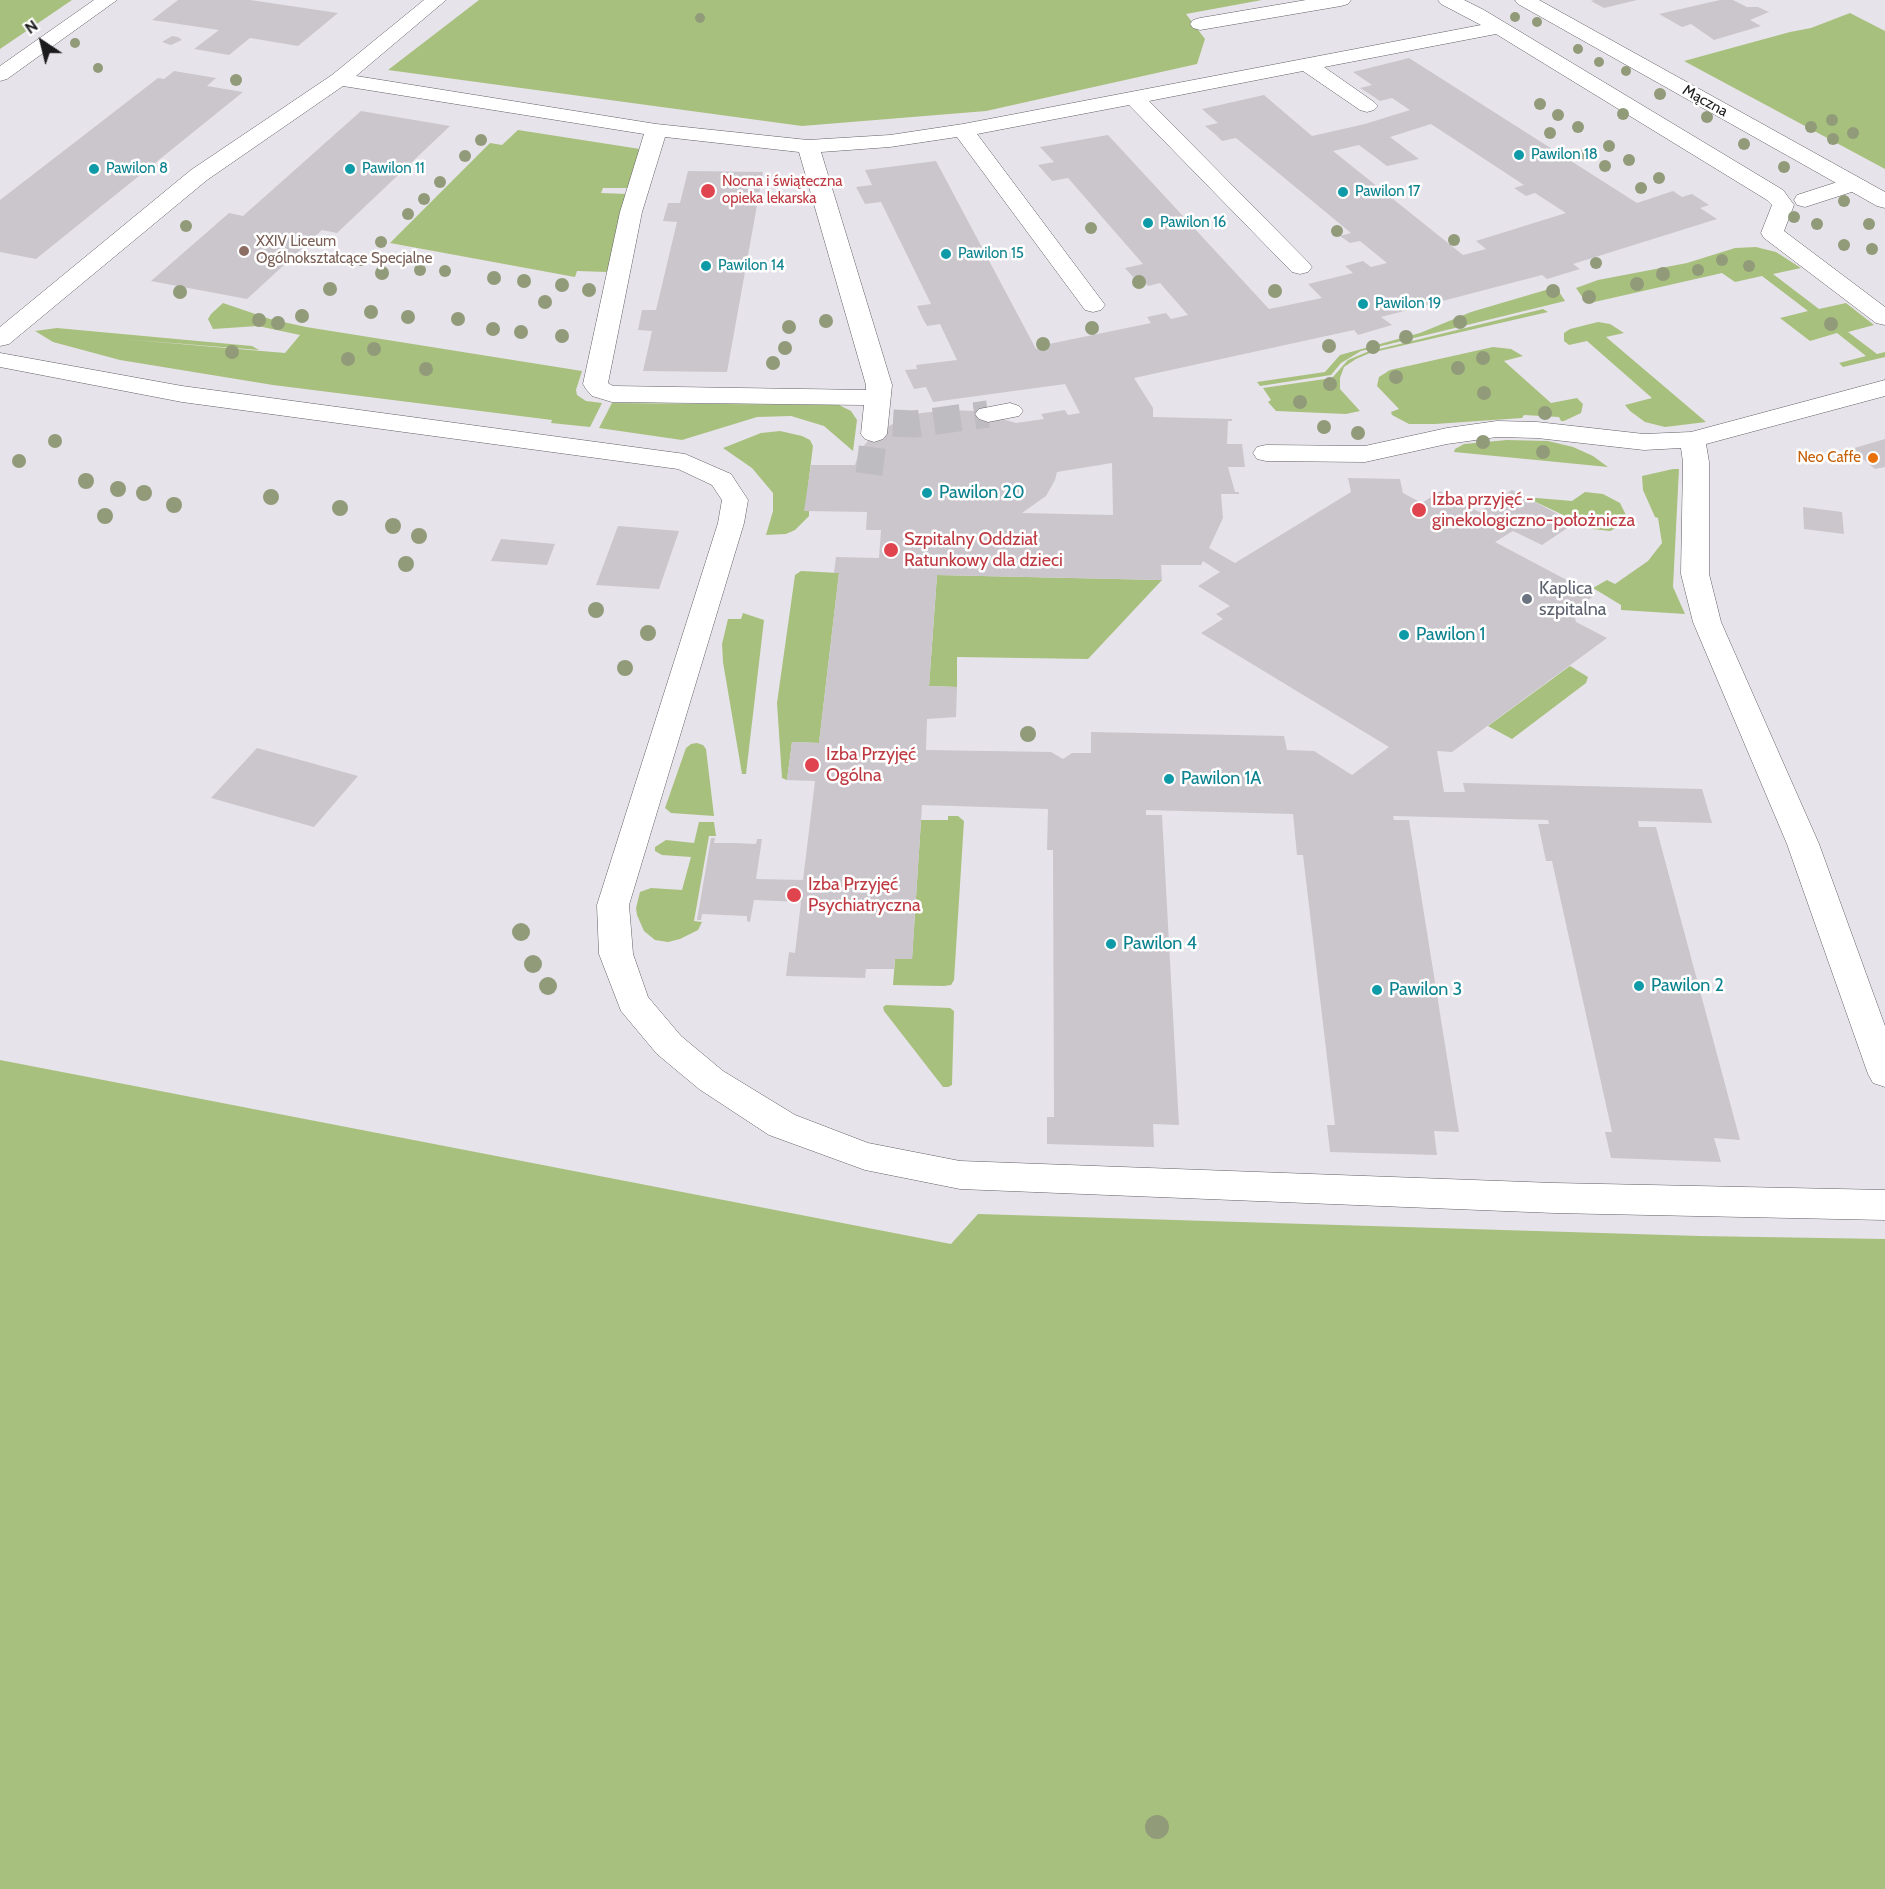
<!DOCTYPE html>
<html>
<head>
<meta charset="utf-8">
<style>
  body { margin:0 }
  #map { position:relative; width:1885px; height:1889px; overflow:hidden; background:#e7e3ea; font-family:Cabin,sans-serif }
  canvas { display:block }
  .north { position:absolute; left:12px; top:12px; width:60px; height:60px; -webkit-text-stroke:4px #fff; paint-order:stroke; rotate:325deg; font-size:16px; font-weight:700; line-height:24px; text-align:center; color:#1b1a1c }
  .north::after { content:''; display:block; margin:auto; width:21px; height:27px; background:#1b1a1c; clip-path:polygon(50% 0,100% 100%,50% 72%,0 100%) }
</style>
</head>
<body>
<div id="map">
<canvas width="1885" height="1889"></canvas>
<div class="north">N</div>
</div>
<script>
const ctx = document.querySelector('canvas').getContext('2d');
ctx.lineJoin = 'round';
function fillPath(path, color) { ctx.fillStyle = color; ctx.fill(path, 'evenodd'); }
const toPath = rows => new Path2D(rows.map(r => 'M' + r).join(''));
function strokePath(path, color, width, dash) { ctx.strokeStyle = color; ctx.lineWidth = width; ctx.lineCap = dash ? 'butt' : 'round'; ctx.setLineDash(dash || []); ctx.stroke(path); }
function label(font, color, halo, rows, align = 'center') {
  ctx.font = font + ' Cabin,sans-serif'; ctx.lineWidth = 5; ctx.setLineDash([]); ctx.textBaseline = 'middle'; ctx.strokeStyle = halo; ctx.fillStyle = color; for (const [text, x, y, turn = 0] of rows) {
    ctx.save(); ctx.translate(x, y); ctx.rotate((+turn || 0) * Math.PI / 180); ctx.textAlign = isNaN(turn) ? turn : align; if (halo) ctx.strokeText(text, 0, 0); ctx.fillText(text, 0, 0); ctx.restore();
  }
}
const green = toPath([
  [0,0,72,0,0,49],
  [479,0,1262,0,1186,14,1205,39,1197,64,986,111,802,126,388,70],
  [1850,13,1885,31,1885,169,1684,61,1790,32,1811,28],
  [518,130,640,149,629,188,603,188,601,193,628,194,607,272,577,271,575,277,390,243,490,143,502,145],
  [1756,247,1776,252,1801,268,1773,274,1819,309,1846,303,1874,325,1848,332,1877,354,1885,352,1885,357,1843,367,1839,363,1866,356,1837,333,1810,341,1780,318,1808,311,1762,276,1735,282,1722,273,1590,303,1585,301,1576,288,1598,280,1687,263,1735,248],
  [1556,287,1565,301,1361,351,1341,363,1331,375,1260,386,1257,382,1325,372,1340,355,1420,333,1471,312],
  [223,303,270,319,306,327,582,371,576,390,577,395,586,401,602,403,590,427,551,423,552,420,273,385,120,360,53,342,35,331,57,328,252,346,259,350,122,339,285,353,300,335,258,326,213,329,208,319,211,314],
  [1543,309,1548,312,1370,353,1356,359,1344,367,1340,378,1340,389,1360,411,1346,414,1276,411,1268,402,1271,400,1263,388,1332,378,1348,360,1367,352],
  [1598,322,1610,324,1624,333,1606,337,1706,422,1665,427,1645,422,1630,411,1625,405,1652,398,1587,341,1569,345,1564,341,1564,333,1570,329],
  [1493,347,1511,349,1523,356,1504,361,1551,403,1577,398,1583,404,1581,413,1564,421,1561,421,1559,417,1524,415,1522,418,1435,424,1409,424,1392,415,1391,412,1399,409,1377,386,1379,377,1390,370],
  [612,403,839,405,851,411,857,420,853,451,824,426,791,416,757,417,682,440,599,428],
  [780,431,802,436,810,440,813,446,805,510,809,511,809,516,795,530,786,534,766,535,773,511,773,493,752,468,723,448,761,433],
  [1507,440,1548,441,1573,447,1593,456,1608,467,1454,452,1455,449,1464,444],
  [1673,469,1679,469,1673,587,1685,614,1621,610,1621,605,1593,588,1607,580,1615,584,1648,561,1662,543,1658,518,1655,517,1643,490,1642,476],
  [1585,492,1603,494,1620,503,1626,515,1622,525,1610,531,1593,529,1525,497,1572,501],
  [801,571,839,573,819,743,792,742,787,780,782,778,777,703,795,575],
  [937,575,1162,580,1088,659,957,657,957,687,929,686],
  [743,613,764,620,746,774,742,774,723,662,722,644,728,619,741,619],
  [1570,666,1588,677,1586,683,1512,739,1488,726],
  [697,743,703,745,706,749,714,816,671,813,665,808,686,748,691,744],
  [948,816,958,816,964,821,954,980,951,985,944,986,893,985,895,959,912,959,921,820,948,820],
  [699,822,714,822,716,836,709,836,694,921,702,922,698,930,680,939,668,942,655,940,644,931,637,915,636,908,640,892,651,888,682,890,691,857,662,855,655,851,655,847,666,840,694,843],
  [886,1005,950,1008,954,1011,952,1085,948,1087,943,1087,884,1011,883,1007],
  [0,1060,951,1244,978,1214,1700,1236,1885,1239,1885,1889,0,1889]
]);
const building = toPath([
  [178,0,250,0,338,13,298,46,250,38,229,55,194,49,219,30,152,20],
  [1637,0,1604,8,1591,1,1594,0],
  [1720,0,1733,0,1747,7,1758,7,1769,12,1750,20,1761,26,1714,40,1691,24,1682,27,1659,14],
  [172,36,178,37,182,40,171,45,162,42],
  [1409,58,1637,203,1673,191,1682,197,1692,194,1709,205,1700,208,1717,219,1573,264,1580,269,1547,279,1542,275,1381,317,1392,325,1358,335,1354,330,1134,378,1153,408,1153,417,1232,419,1232,421,1228,421,1227,444,1242,444,1245,467,1228,467,1235,492,1239,492,1239,494,1221,494,1223,518,1209,548,1235,563,1351,492,1348,478,1400,479,1403,493,1422,503,1440,491,1479,512,1512,490,1575,523,1542,545,1513,531,1495,542,1595,595,1573,611,1576,622,1607,638,1452,752,1437,751,1444,792,1465,792,1463,783,1702,789,1712,823,1638,821,1639,827,1656,827,1740,1140,1714,1138,1721,1162,1611,1158,1605,1132,1612,1132,1552,861,1546,861,1539,828,1538,824,1549,824,1548,820,1393,816,1394,820,1409,820,1459,1132,1434,1131,1437,1155,1330,1152,1327,1125,1335,1125,1303,855,1297,855,1293,814,1146,810,1146,815,1162,815,1179,1125,1153,1124,1154,1147,1047,1144,1047,1117,1054,1117,1053,850,1047,850,1048,809,922,805,912,959,895,959,894,969,866,969,865,978,786,976,789,952,795,953,801,902,754,900,750,922,747,921,747,916,702,914,701,920,697,920,711,838,715,838,714,843,734,843,756,844,757,839,762,839,756,879,803,880,815,781,787,780,792,742,819,743,839,573,834,573,836,557,879,558,881,530,866,530,867,512,804,511,811,465,855,465,860,450,874,434,902,419,921,413,950,410,975,411,1016,423,1044,419,1041,414,1065,410,1068,415,1080,413,1065,384,933,402,926,387,914,389,905,370,917,369,916,365,957,360,940,324,927,326,923,319,917,306,931,304,881,202,865,204,856,187,872,185,865,170,936,161,1036,349,1045,348,1044,345,1151,323,1147,317,1166,313,1171,319,1188,315,1160,283,1148,286,1139,276,1133,277,1125,268,1143,264,1068,178,1052,181,1038,165,1054,162,1040,147,1108,135,1269,309,1322,298,1308,284,1353,273,1345,266,1363,261,1371,267,1387,263,1360,241,1350,243,1340,236,1351,233,1236,138,1222,141,1216,135,1205,126,1218,123,1202,109,1264,95,1312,136,1365,124,1410,110,1392,98,1380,101,1368,93,1360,88,1372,85,1353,72],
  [1431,124,1524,185,1514,188,1526,196,1535,193,1566,213,1476,241,1486,249,1463,255,1333,151,1359,145,1387,166,1419,159,1390,137],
  [1112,463,1113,515,1022,513,1046,496,1055,480,1057,472],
  [1203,561,1220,572,1198,586,1230,606,1216,614,1223,619,1201,633,1389,747,1352,775,1314,751,1287,750,1284,736,1091,732,1091,753,1072,753,1063,759,1051,752,926,750,927,719,956,717,957,687,929,686,937,575,1162,580,1161,565,1201,565],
  [174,71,216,78,207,86,243,92,36,259,0,252,0,200,158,78,164,79],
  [361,111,450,126,337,233,322,230,247,299,151,281,229,213,243,216],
  [688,171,763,172,727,372,643,371,652,331,638,330,642,310,656,310,677,222,663,221,668,203,680,203],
  [1885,439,1885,467,1875,469,1851,449],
  [1803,507,1842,512,1844,534,1804,529],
  [618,526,679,531,659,589,596,585],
  [501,539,555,544,547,565,491,561],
  [257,748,358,776,314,827,211,798]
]);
const streetTunnel = toPath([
  [893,423,914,424,988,414],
  [869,474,874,434]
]);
const lane = toPath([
  [1853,177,1861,179,1864,184,1861,189,1805,207,1797,205,1794,200,1797,195,1853,177]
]);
const street = toPath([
  [94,0,117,0,7,79,0,81,0,66,94,0],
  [424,0,446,0,356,76,656,124,808,140,890,135,963,124,1481,25,1441,4,1438,0,1464,0,1484,10,1783,190,1794,205,1784,231,1885,307,1885,325,1876,323,1764,238,1761,233,1772,205,1767,200,1496,34,1324,67,1374,102,1378,106,1374,110,1367,112,1360,110,1303,71,1149,101,1308,262,1312,267,1308,272,1300,274,1292,272,1129,105,977,134,1105,305,1101,310,1093,312,1085,310,957,137,890,147,821,152,892,385,887,434,883,439,874,442,865,439,861,434,864,405,612,402,592,396,586,389,583,384,620,212,644,134,343,86,207,180,9,344,0,346,0,327,191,170,332,75,424,0],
  [665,137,799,152,866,385,866,390,613,386,608,383,642,212,665,137],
  [1306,0,1351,0,1348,4,1341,6,1200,30,1193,28,1190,24,1193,20,1200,18,1306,0],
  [0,353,182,386,685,454,731,474,748,500,744,523,629,905,633,954,648,997,681,1036,723,1071,795,1115,868,1143,960,1161,1554,1183,1885,1190,1885,1220,1554,1213,960,1189,865,1170,769,1135,699,1089,657,1054,621,1011,599,954,597,905,718,523,722,500,712,485,678,469,182,402,0,367,0,353],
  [1885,380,1885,396,1706,444,1709,462,1709,574,1721,622,1819,844,1885,1026,1885,1087,1873,1083,1868,1074,1787,844,1693,622,1681,574,1683,462,1681,448,1644,450,1537,438,1497,437,1447,444,1365,462,1266,461,1257,459,1253,453,1257,447,1266,445,1365,446,1447,428,1497,421,1537,422,1644,434,1691,432,1885,380],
  [1010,403,1019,406,1023,411,1019,416,988,422,979,419,975,414,979,409,1010,403]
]);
const secondary = toPath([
  [1515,0,1539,0,1885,192,1885,208,1877,206,1518,4,1515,0]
]);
const trees = [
  [1515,17,5],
  [700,18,5],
  [1537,22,5],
  [75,43,5],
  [1578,49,5],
  [1599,62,5],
  [98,68,5],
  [1626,71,5],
  [236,80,6],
  [1660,94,6],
  [1540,104,6],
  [1623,114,6],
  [1558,115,6],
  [1707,117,6],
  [1832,120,6],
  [1578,127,6],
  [1811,127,6],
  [1550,133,6],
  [1853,133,6],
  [1833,139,6],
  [481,140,6],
  [1744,144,6],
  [1609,146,6],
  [1586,154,6],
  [465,156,6],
  [1629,160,6],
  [1605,166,6],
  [1784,167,6],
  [1659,178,6],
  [440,182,6],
  [1641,188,6],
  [424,199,6],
  [1844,201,6],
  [408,214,6],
  [1794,217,6],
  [1817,224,6],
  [1869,224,6],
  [186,226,6],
  [1091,228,6],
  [1337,231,6],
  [1454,240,6],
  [381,242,6],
  [1844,245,6],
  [1872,249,6],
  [361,260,6],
  [1722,260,6],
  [1596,263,6],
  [1749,266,6],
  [420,270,6],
  [1698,270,6],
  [445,271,6],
  [382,273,7],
  [1663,274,7],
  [494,278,7],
  [524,281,7],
  [1139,282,7],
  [1637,284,7],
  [562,285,7],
  [330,289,7],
  [589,290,7],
  [1275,291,7],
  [1553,291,7],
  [180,292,7],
  [1589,297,7],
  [545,302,7],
  [371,312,7],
  [302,316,7],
  [408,317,7],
  [458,319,7],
  [259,320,7],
  [826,321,7],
  [1460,322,7],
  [278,323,7],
  [1831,324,7],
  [789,327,7],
  [1092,328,7],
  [493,329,7],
  [521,332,7],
  [562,336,7],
  [1406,337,7],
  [1043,344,7],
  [1329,346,7],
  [1373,347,7],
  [785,348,7],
  [374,349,7],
  [232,352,7],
  [1483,358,7],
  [348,359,7],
  [773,363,7],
  [1458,368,7],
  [426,369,7],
  [1396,377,7],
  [1330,384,7],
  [1484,393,7],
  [1300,402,7],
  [1545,413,7],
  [1324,427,7],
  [1358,433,7],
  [55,441,7],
  [1483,442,7],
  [1543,452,7],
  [19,461,7],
  [86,481,8],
  [118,489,8],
  [144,493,8],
  [271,497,8],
  [174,505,8],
  [340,508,8],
  [105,516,8],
  [393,526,8],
  [419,536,8],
  [406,564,8],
  [596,610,8],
  [648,633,8],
  [625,668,8],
  [1028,734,8],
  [521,932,9],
  [533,964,9],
  [548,986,9],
  [1157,1827,12]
];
const markers = [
  [1519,155,6,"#0f9aa8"],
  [94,169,6,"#0f9aa8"],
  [350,169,6,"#0f9aa8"],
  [708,191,8,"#e0444e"],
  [1343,192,6,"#0f9aa8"],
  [1148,223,6,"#0f9aa8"],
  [244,251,6,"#8d6e63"],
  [946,254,6,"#0f9aa8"],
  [706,266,6,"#0f9aa8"],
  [1363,304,6,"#0f9aa8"],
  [1873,458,6,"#e8710a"],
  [927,493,6,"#0f9aa8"],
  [1419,510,8,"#e0444e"],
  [891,550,8,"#e0444e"],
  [1527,599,6,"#6b7280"],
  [1404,635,6,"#0f9aa8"],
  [812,765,8,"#e0444e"],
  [1169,779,6,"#0f9aa8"],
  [794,895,8,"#e0444e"],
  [1111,944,6,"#0f9aa8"],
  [1639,986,6,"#0f9aa8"],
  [1377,990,6,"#0f9aa8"]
];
const farStreetnames = [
  ["Mączna",1705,101,29]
];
const farCulturenames = [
  ["Pawilon 18",1531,155],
  ["Pawilon 8",106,169],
  ["Pawilon 11",362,169],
  ["Pawilon 17",1355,192],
  ["Pawilon 16",1160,223],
  ["Pawilon 15",958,254],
  ["Pawilon 14",718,266],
  ["Pawilon 19",1375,304]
];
const farHealthnames = [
  ["Nocna i świąteczna",722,182],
  ["opieka lekarska",722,199]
];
const farEducationnames = [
  ["XXIV Liceum",256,242],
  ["Ogólnokształcące Specjalne",256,259]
];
const farFoodnames = [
  ["Neo Caffe",1861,458]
];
const cultureNames = [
  ["Pawilon 20",939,493],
  ["Pawilon 1",1416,635],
  ["Pawilon 1A",1181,779],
  ["Pawilon 4",1123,944],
  ["Pawilon 2",1651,986],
  ["Pawilon 3",1389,990]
];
const healthNames = [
  ["Izba przyjęć -",1432,500],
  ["ginekologiczno-położnicza",1432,521],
  ["Szpitalny Oddział",904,540],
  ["Ratunkowy dla dzieci",904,561],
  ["Izba Przyjęć",826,755],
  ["Ogólna",826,776],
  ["Izba Przyjęć",808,885],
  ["Psychiatryczna",808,906]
];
const worshipNames = [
  ["Kaplica",1539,589],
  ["szpitalna",1539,610]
];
fillPath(green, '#a8c07e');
fillPath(building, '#cac6cc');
strokePath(streetTunnel, '#bebbc1', 27, [27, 14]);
strokePath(lane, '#625f65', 1);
strokePath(street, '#625f65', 1);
strokePath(secondary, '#625f65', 1);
fillPath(lane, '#fff');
fillPath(street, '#fff');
fillPath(secondary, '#fff');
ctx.fillStyle = '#919b7a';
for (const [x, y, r] of trees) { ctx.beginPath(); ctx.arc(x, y, r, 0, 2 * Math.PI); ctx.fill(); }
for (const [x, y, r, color] of markers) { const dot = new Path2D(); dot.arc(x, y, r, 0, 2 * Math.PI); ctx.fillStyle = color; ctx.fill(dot); strokePath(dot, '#fff', 2); }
label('15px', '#1b1a1c', '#fff', farStreetnames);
label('15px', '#0d838f', '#fff', farCulturenames, 'left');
label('15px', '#be3a42', '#fff', farHealthnames, 'left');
label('15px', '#785e54', '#fff', farEducationnames, 'left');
label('15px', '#c56008', '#fff', farFoodnames, 'right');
label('18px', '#0d838f', '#fff', cultureNames, 'left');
label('18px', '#be3a42', '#fff', healthNames, 'left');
label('18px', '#5b616d', '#fff', worshipNames, 'left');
</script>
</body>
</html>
